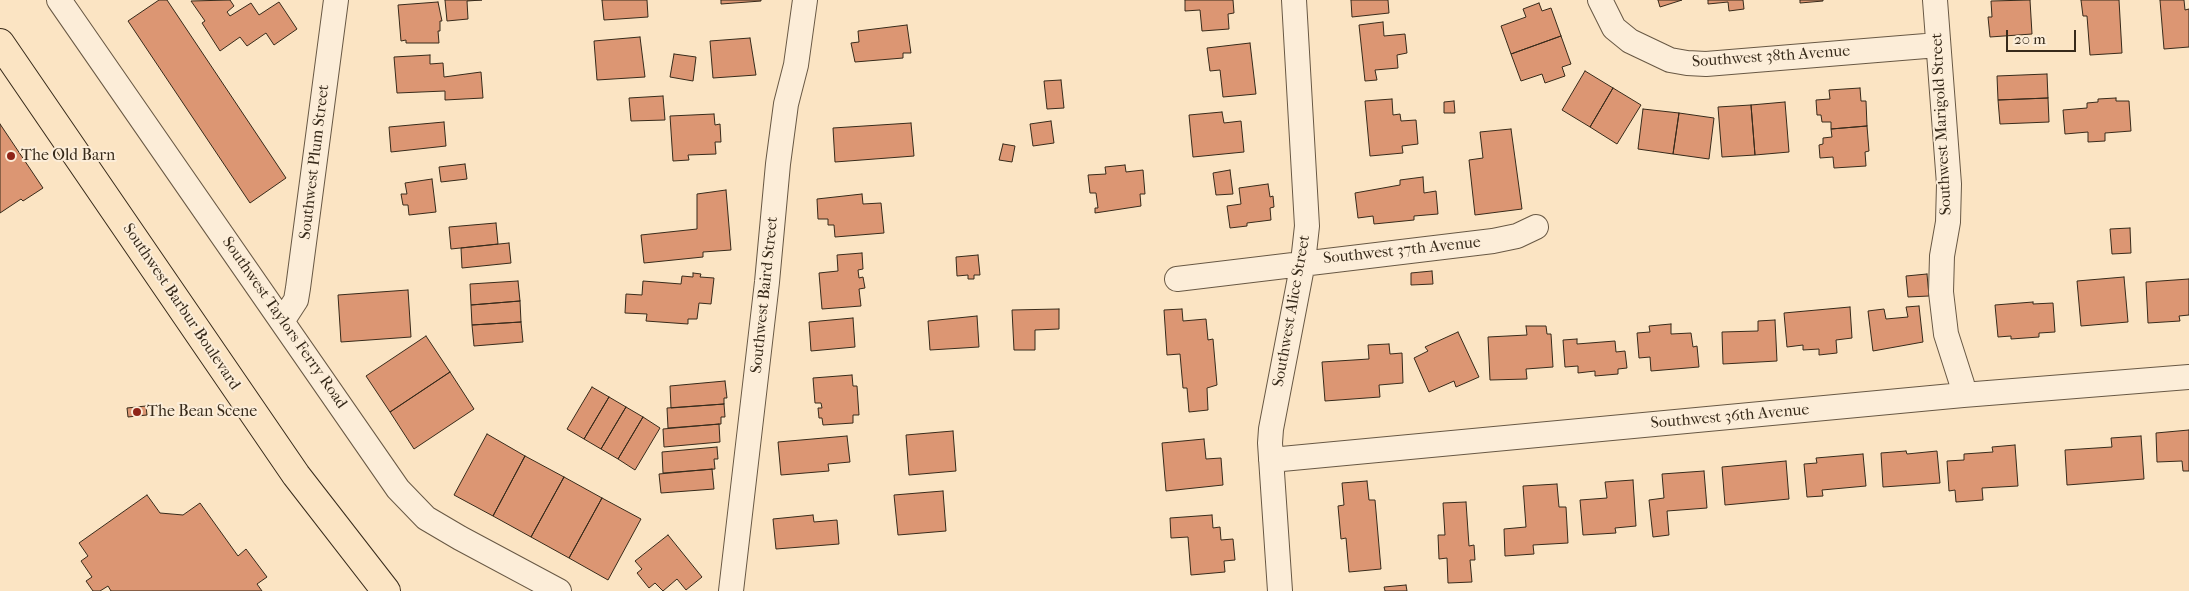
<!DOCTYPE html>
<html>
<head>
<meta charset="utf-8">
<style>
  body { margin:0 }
  #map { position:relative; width:2189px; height:591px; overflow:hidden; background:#fbe4c3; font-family:"IM FELL French Canon",serif }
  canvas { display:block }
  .scale { position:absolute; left:2006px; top:30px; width:70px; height:22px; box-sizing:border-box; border:2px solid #372a1a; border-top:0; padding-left:6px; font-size:15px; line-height:18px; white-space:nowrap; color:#372a1a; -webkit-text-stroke:4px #fcedd8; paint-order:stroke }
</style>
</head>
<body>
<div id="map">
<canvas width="2189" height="591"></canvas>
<div class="scale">20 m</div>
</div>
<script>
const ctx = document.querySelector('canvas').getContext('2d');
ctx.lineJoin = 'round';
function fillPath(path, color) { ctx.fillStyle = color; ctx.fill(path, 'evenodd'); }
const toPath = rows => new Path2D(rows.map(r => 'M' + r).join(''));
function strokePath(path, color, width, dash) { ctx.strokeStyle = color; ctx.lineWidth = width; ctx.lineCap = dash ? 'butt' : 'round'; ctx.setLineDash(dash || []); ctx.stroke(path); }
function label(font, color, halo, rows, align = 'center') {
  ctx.font = font + ' "IM FELL French Canon",serif'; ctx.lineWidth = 4; ctx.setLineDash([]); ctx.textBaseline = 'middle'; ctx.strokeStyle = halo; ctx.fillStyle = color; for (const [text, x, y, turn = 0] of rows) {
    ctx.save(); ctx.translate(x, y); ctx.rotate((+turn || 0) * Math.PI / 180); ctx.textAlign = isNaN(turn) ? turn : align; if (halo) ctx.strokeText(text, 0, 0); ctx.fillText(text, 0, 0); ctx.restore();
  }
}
const building = toPath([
  [159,0,167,0,286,178,250,203,128,21,159,0],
  [230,0,234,6,227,12,230,16,251,3,259,15,279,2,297,29,274,45,266,33,247,46,240,37,220,51,202,23,205,21,191,1,230,0],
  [445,0,482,0,467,1,468,19,447,21,445,0],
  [602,0,647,0,648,17,604,20,602,0],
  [721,0,761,0,761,1,721,4,721,0],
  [1185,0,1233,0,1234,13,1228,14,1229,29,1202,31,1200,10,1185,11,1185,0],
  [1351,0,1388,0,1389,13,1352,17,1351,0],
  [1658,0,1682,0,1660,7,1658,0],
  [1708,0,1743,0,1744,9,1729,11,1728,2,1708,4,1708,0],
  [1800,0,1823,0,1823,1,1800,3,1800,0],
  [2030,0,2032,34,1990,37,1988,17,1992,17,1991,1,2030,0],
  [2081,0,2119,0,2122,53,2090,55,2087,16,2083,16,2081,0],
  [2160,0,2184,0,2185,10,2189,9,2189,47,2164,49,2160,0],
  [438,2,442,21,440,21,440,31,438,31,439,43,406,43,406,40,401,41,398,5,438,2],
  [1539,3,1542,11,1551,8,1561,36,1511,54,1501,26,1526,17,1523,9,1539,3],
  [1383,22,1384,36,1405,34,1407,53,1397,55,1398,68,1375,70,1377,80,1365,81,1359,25,1383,22],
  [907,25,911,53,903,53,903,58,855,62,851,43,859,42,858,31,907,25],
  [1561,36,1571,64,1562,67,1565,76,1545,83,1542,74,1521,81,1511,54,1561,36],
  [640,37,645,77,597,80,594,41,640,37],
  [750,38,756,75,713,78,710,41,750,38],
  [1250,43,1256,94,1223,97,1220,70,1210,71,1207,48,1250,43],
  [674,54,696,57,693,81,670,77,674,54],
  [430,55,430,64,443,63,444,77,481,72,483,98,445,100,445,91,397,93,394,57,430,55],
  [1585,71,1613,88,1590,127,1562,110,1585,71],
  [2047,74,2048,98,1998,100,1997,76,2047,74],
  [1061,80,1064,108,1047,109,1044,81,1061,80],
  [1613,88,1641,105,1617,144,1590,127,1613,88],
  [1860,88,1861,101,1866,101,1867,126,1831,129,1831,122,1822,122,1821,115,1817,115,1816,100,1830,99,1829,90,1860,88],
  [663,96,665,120,631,121,629,98,663,96],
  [2048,98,2049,122,2000,124,1998,100,2048,98],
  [2116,98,2116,101,2129,101,2131,131,2105,133,2105,141,2088,142,2088,132,2065,134,2063,110,2087,108,2087,103,2098,102,2098,99,2116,98],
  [1392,99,1393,115,1400,114,1401,121,1416,120,1418,144,1402,146,1403,153,1370,156,1365,101,1392,99],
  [1454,101,1455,113,1444,113,1444,102,1454,101],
  [1785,102,1789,152,1755,155,1751,105,1785,102],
  [1751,105,1755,155,1722,157,1718,107,1751,105],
  [1643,109,1679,113,1673,154,1638,149,1643,109],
  [1222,112,1224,123,1241,121,1244,152,1193,157,1189,115,1222,112],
  [1679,113,1714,118,1709,159,1673,154,1679,113],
  [714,114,715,125,720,124,721,142,715,142,716,154,688,155,689,160,673,161,670,116,714,114],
  [1051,121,1054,143,1033,146,1030,124,1051,121],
  [444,122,446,146,391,152,389,127,444,122],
  [911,123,914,156,835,162,833,128,911,123],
  [0,124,43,188,23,201,21,199,0,213,0,124],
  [1867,126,1869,151,1865,152,1866,166,1834,168,1833,157,1820,158,1819,145,1823,144,1823,138,1832,137,1831,129,1867,126],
  [1511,129,1522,209,1475,215,1469,160,1483,158,1480,132,1511,129],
  [1003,144,1015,146,1012,162,999,160,1003,144],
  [465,164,467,179,441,182,439,167,465,164],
  [1125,165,1126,172,1143,170,1145,194,1140,194,1141,206,1095,213,1095,208,1098,208,1096,193,1090,193,1088,175,1106,174,1105,167,1125,165],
  [1230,170,1233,194,1216,195,1213,173,1230,170],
  [1423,177,1424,193,1436,191,1438,214,1414,216,1414,220,1374,224,1373,216,1358,218,1355,193,1400,185,1400,180,1423,177],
  [432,179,436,212,409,215,408,205,403,205,401,194,407,194,405,183,432,179],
  [1268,184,1270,197,1273,196,1274,207,1270,208,1271,220,1247,223,1247,226,1230,228,1227,206,1241,204,1239,188,1268,184],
  [726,190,731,250,703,252,703,257,644,263,641,235,697,229,697,194,726,190],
  [862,194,863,204,881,203,884,233,835,237,834,225,828,225,828,219,818,219,817,199,862,194],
  [496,223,498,244,451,249,449,227,496,223],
  [2130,228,2131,253,2112,254,2110,229,2130,228],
  [509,243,511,263,462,268,461,248,509,243],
  [862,253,863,269,858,270,859,278,863,277,865,288,859,289,861,306,822,309,819,273,838,271,837,255,862,253],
  [978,255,980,275,974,275,974,279,968,279,968,275,957,276,956,257,978,255],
  [1432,271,1433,284,1411,285,1411,273,1432,271],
  [693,273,701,274,700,277,714,278,711,304,699,303,697,319,688,319,688,324,646,321,647,314,625,313,626,294,642,295,643,281,681,284,682,276,693,277,693,273],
  [1927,274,1929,296,1908,297,1906,276,1927,274],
  [2124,277,2128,322,2081,326,2077,281,2124,277],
  [2189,279,2189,315,2179,316,2180,321,2148,323,2146,282,2189,279],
  [518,281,520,301,471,305,470,284,518,281],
  [408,290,411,337,341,342,338,295,408,290],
  [520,301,521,322,472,325,471,305,520,301],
  [2033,302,2033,304,2053,303,2055,332,2039,333,2039,337,2011,339,2011,336,1998,337,1995,305,2033,302],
  [1919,306,1923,342,1873,351,1868,311,1884,309,1886,319,1908,317,1906,307,1919,306],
  [1850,307,1852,338,1836,340,1837,353,1819,355,1819,349,1803,350,1803,345,1787,347,1784,313,1850,307],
  [1059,309,1059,329,1035,330,1035,350,1014,350,1012,310,1059,309],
  [1182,309,1183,321,1206,319,1208,340,1213,339,1217,385,1207,388,1208,410,1189,412,1187,388,1183,388,1180,354,1167,355,1164,310,1182,309],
  [977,316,979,347,930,350,928,321,977,316],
  [853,318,855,347,811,351,809,322,853,318],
  [1775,320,1777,361,1723,364,1722,332,1758,331,1758,321,1775,320],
  [521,322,523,342,474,346,472,325,521,322],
  [1671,324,1671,334,1691,333,1693,347,1697,346,1699,367,1651,371,1650,357,1639,358,1637,333,1650,332,1649,326,1671,324],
  [1526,326,1546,326,1547,334,1551,334,1553,367,1526,369,1527,379,1490,380,1488,337,1527,335,1526,326],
  [1458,332,1479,377,1456,387,1454,381,1429,392,1414,358,1428,351,1425,347,1458,332],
  [426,336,450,372,390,412,366,376,426,336],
  [1577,339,1577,344,1615,341,1616,352,1625,351,1627,368,1618,369,1618,374,1595,376,1595,371,1578,373,1578,366,1565,367,1563,340,1577,339],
  [1389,344,1390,354,1402,353,1403,383,1379,385,1380,397,1325,401,1322,362,1369,359,1368,345,1389,344],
  [450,372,474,409,414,449,390,412,450,372],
  [852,375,853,386,857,386,859,415,853,415,853,423,823,425,822,418,819,418,818,408,822,408,821,403,815,403,813,378,852,375],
  [725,381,727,398,724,398,724,404,671,408,670,386,725,381],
  [592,387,609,397,584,439,567,429,592,387],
  [609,397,626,407,601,449,584,439,609,397],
  [724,404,725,417,721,417,721,424,668,428,667,408,724,404],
  [146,406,147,415,128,417,127,408,146,406],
  [626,407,643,417,618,459,601,449,626,407],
  [643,417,660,428,635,470,618,459,643,417],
  [719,424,720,442,664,447,663,429,719,424],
  [2189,430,2189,471,2183,471,2182,461,2157,462,2156,433,2189,430],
  [953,431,956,471,909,475,906,435,953,431],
  [487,434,525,456,493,516,454,495,487,434],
  [847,436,850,462,828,464,829,471,781,475,778,442,847,436],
  [2141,436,2144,479,2067,485,2065,450,2112,447,2111,438,2141,436],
  [1204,439,1206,459,1221,458,1223,485,1166,491,1162,443,1204,439],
  [2015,445,2018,486,1982,488,1983,500,1956,502,1955,490,1949,491,1947,461,1964,460,1964,454,1993,452,1992,447,2015,445],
  [717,447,718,459,714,459,715,469,663,473,662,452,717,447],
  [1906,451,1907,454,1937,451,1940,483,1883,487,1881,453,1906,451],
  [1863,454,1866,486,1822,490,1823,496,1807,497,1804,464,1817,463,1816,458,1863,454],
  [525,456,564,477,531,537,493,516,525,456],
  [1786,461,1789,499,1725,505,1722,467,1786,461],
  [712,469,714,489,661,493,659,474,712,469],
  [1704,471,1707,508,1667,511,1669,535,1653,537,1649,500,1664,498,1662,474,1704,471],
  [564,477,602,498,569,558,531,537,564,477],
  [1633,480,1636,526,1615,528,1616,533,1583,535,1580,500,1607,498,1605,482,1633,480],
  [1367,481,1369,500,1375,500,1381,569,1349,572,1346,538,1341,539,1338,506,1344,505,1342,483,1367,481],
  [1557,484,1559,507,1566,507,1568,543,1533,545,1534,554,1505,556,1504,529,1526,527,1523,486,1557,484],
  [943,491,946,531,898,535,894,495,943,491],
  [147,495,160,513,183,515,200,503,238,556,246,549,267,577,257,584,262,591,111,591,108,586,100,591,93,591,86,581,92,577,81,561,88,556,79,543,147,495],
  [602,498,641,519,608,580,569,558,602,498],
  [1466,502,1469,546,1474,545,1475,560,1470,560,1472,582,1448,583,1447,558,1439,559,1438,535,1445,535,1443,503,1466,502],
  [813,515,814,522,837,520,839,544,776,549,773,519,813,515],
  [1212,515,1213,528,1220,527,1221,540,1233,539,1235,560,1224,561,1225,572,1191,575,1188,537,1171,538,1170,518,1212,515],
  [668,535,702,577,686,590,677,579,663,591,655,583,649,588,637,573,642,569,635,561,668,535],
  [1406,585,1407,591,1385,591,1384,587,1406,585]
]);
const street = toPath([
  [59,0,398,489,426,518,460,538,559,591],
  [1600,0,1614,28,1630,41,1670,60,1687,63,1706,64,1938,45],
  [1935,0,1949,184,1948,222,1942,256,1941,292,1946,334,1962,384,1963,395],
  [1177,279,1493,241,1517,236,1536,227],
  [283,320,296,300,298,288,336,0],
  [1271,460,1963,395,2189,377],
  [731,591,767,282,778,164,786,104,796,65,805,0],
  [1280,591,1270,443,1271,429,1303,262,1307,226,1294,0]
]);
const primary = toPath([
  [0,43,296,475,386,591]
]);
const markers = [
  [11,156,5,"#8f2418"],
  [137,412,5,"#8f2418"]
];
const streetNames = [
  ["Southwest 38th Avenue",1771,57,-4],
  ["Southwest Marigold Street",1942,124,-93],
  ["Southwest Plum Street",315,162,-83],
  ["Southwest 37th Avenue",1402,251,-6],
  ["Southwest Baird Street",765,295,-84],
  ["Southwest Barbur Boulevard",181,307,56],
  ["Southwest Alice Street",1292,311,-80],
  ["Southwest Taylors Ferry Road",284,323,55],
  ["Southwest 36th Avenue",1730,417,-5]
];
const poiNames = [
  ["The Old Barn",21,156],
  ["The Bean Scene",147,412]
];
fillPath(building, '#dc9673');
strokePath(building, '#372a1a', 1);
strokePath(street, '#685844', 26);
strokePath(primary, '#372a1a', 30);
strokePath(street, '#fcedd8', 24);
strokePath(primary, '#fbe4c3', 28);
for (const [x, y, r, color] of markers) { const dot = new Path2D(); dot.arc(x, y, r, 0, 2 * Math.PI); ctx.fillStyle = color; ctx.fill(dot); strokePath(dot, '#fcedd8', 2); }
label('16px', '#372a1a', '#fcedd8', streetNames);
label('16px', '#372a1a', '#fcedd8', poiNames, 'left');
</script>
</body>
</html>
